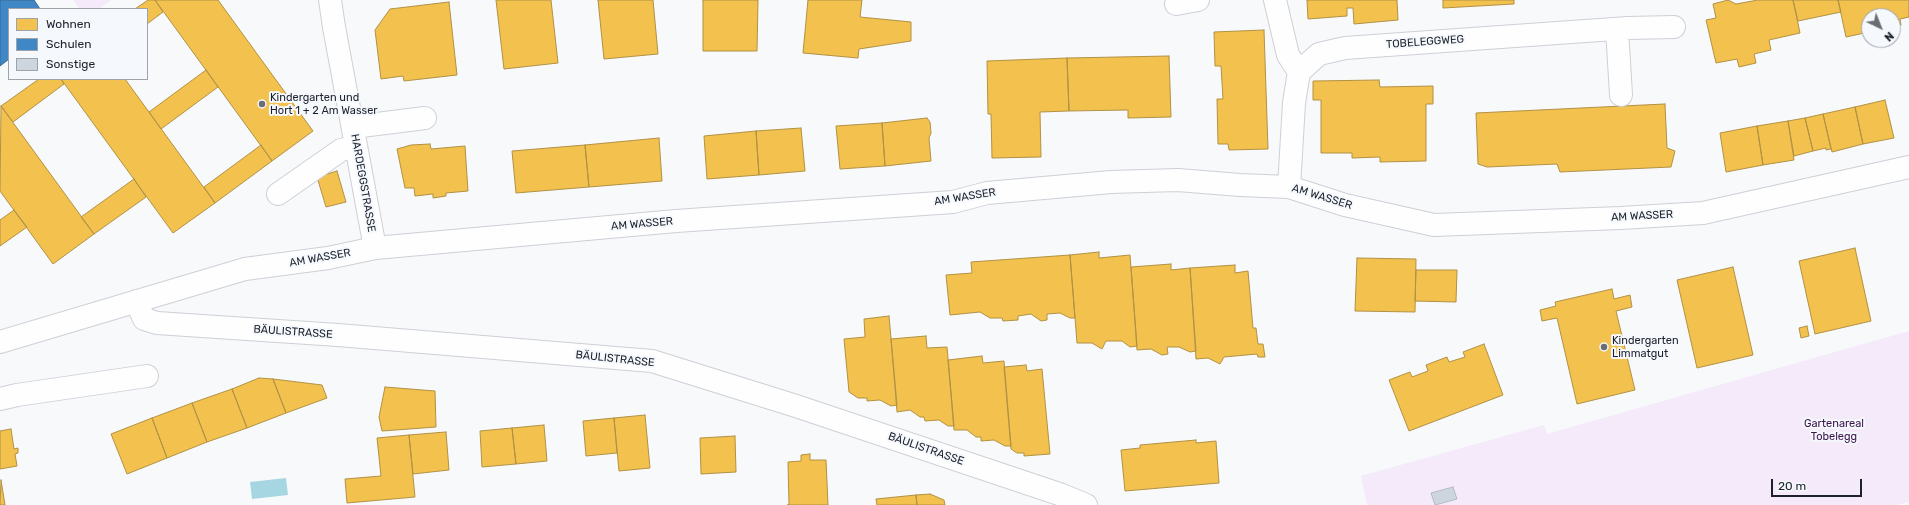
<!DOCTYPE html>
<html>
<head>
<meta charset="utf-8">
<style>
  body { margin:0 }
  #map { position:relative; width:1909px; height:505px; overflow:hidden; background:#f7f9fb; font-family:Rubik,sans-serif }
  canvas { display:block }
  .legend { position:absolute; left:8px; top:8px; width:140px; height:72px; box-sizing:border-box; background:#f5f8fd; border:1px solid #9ea2a9; margin:0; padding:5px 7px; list-style:none; font-size:12px; color:#1c212b }
  .legend li { display:flex; align-items:center; gap:8px; height:20px }
  .legend b { width:20px; border:1px solid #9ea2a9 }
  .north { position:absolute; left:1861px; top:8px; width:40px; height:40px; box-sizing:border-box; background:#f5f8fd; border:1px solid #9ea2a9; border-radius:50%; rotate:137deg; font-size:11px; font-weight:700; line-height:16px; text-align:center; color:#1c212b }
  .north::after { content:''; display:block; margin:auto; width:14px; height:18px; background:#696d74; clip-path:polygon(50% 0,100% 100%,50% 72%,0 100%) }
  .scale { position:absolute; left:1771px; top:479px; width:91px; height:18px; box-sizing:border-box; border:2px solid #1c212b; border-top:0; padding-left:5px; font-size:12px; line-height:14px; white-space:nowrap; color:#1c212b; -webkit-text-stroke:3px #f5f8fd; paint-order:stroke }
</style>
</head>
<body>
<div id="map">
<canvas width="1909" height="505"></canvas>
<ul class="legend">
<li><b style="height:11px;background:#f2c14e"></b>Wohnen</li>
<li><b style="height:11px;background:#3f88c5"></b>Schulen</li>
<li><b style="height:11px;background:#cdd6de"></b>Sonstige</li>
</ul>
<div class="north">N</div>
<div class="scale">20 m</div>
</div>
<script>
const ctx = document.querySelector('canvas').getContext('2d');
ctx.lineJoin = 'round';
function fillPath(path, color) { ctx.fillStyle = color; ctx.fill(path, 'evenodd'); }
const toPath = rows => new Path2D(rows.map(r => 'M' + r).join(''));
function strokePath(path, color, width, dash) { ctx.strokeStyle = color; ctx.lineWidth = width; ctx.lineCap = dash ? 'butt' : 'round'; ctx.setLineDash(dash || []); ctx.stroke(path); }
function label(font, color, halo, rows, align = 'center') {
  ctx.font = font + ' Rubik,sans-serif'; ctx.lineWidth = 4; ctx.setLineDash([]); ctx.textBaseline = 'middle'; ctx.strokeStyle = halo; ctx.fillStyle = color; for (const [text, x, y, turn = 0] of rows) {
    ctx.save(); ctx.translate(x, y); ctx.rotate((+turn || 0) * Math.PI / 180); ctx.textAlign = isNaN(turn) ? turn : align; if (halo) ctx.strokeText(text, 0, 0); ctx.fillText(text, 0, 0); ctx.restore();
  }
}
const green = toPath([
  [73,0,111,0,99,9,80,9],
  [1909,331,1909,502,1897,505,1367,505,1361,476,1544,425,1547,434]
]);
const water = toPath([
  [286,478,288,495,252,499,250,482]
]);
const homes = toPath([
  [148,0,155,0,163,12,147,24,147,9,135,9,148,0],
  [155,0,218,0,313,131,272,161,155,0],
  [496,0,551,0,558,63,504,69,496,0],
  [598,0,653,0,658,54,604,59,598,0],
  [703,0,758,0,757,51,703,51,703,0],
  [808,0,862,0,860,17,911,22,911,41,859,49,858,58,803,53,808,0],
  [1307,0,1397,0,1398,20,1354,24,1353,8,1347,8,1347,16,1308,19,1307,0],
  [1443,0,1514,0,1514,4,1443,8,1443,0],
  [1728,0,1736,4,1758,0,1793,0,1800,33,1769,40,1771,50,1754,54,1756,63,1739,67,1737,59,1716,63,1706,20,1716,18,1713,4,1728,0],
  [1793,0,1838,0,1841,12,1798,21,1793,0],
  [1838,0,1909,0,1909,17,1900,19,1901,25,1893,27,1893,16,1869,16,1869,32,1846,37,1838,0],
  [449,2,457,75,404,81,403,76,381,79,375,30,390,9,449,2],
  [1264,30,1268,149,1229,150,1228,144,1218,144,1217,99,1223,99,1221,66,1215,66,1214,32,1264,30],
  [1169,56,1171,117,1128,118,1128,110,1069,111,1067,58,1169,56],
  [1067,58,1069,111,1040,112,1041,157,992,158,991,114,988,114,987,61,1067,58],
  [206,70,218,87,161,129,149,112,206,70],
  [39,79,61,79,64,84,13,122,1,106,39,79],
  [61,79,125,79,215,203,173,233,61,79],
  [1379,80,1380,87,1433,86,1433,104,1426,104,1426,161,1380,162,1380,157,1352,158,1352,153,1321,153,1321,100,1313,100,1313,81,1379,80],
  [1885,100,1894,138,1863,144,1855,107,1885,100],
  [1665,104,1667,148,1675,151,1671,167,1560,172,1557,164,1487,167,1478,164,1476,113,1665,104],
  [1,106,94,234,53,264,0,191,1,106],
  [1855,107,1863,144,1832,152,1823,114,1855,107],
  [1823,114,1831,149,1826,150,1826,148,1813,151,1805,118,1823,114],
  [927,118,930,122,931,133,929,138,931,161,885,166,882,123,927,118],
  [1805,118,1813,151,1794,156,1788,121,1805,118],
  [1788,121,1794,160,1763,165,1757,126,1788,121],
  [882,123,885,166,840,169,836,126,882,123],
  [1757,126,1763,165,1726,172,1720,133,1757,126],
  [801,128,805,171,759,175,756,131,801,128],
  [756,131,759,175,707,179,704,136,756,131],
  [659,138,662,181,589,187,585,145,659,138],
  [430,144,431,149,465,146,468,191,446,193,446,196,433,198,433,194,415,196,414,188,405,188,397,149,411,145,430,144],
  [261,145,272,161,215,203,204,187,261,145],
  [585,145,589,187,516,193,512,151,585,145],
  [337,171,346,202,326,207,317,177,337,171],
  [134,179,146,197,94,234,81,217,134,179],
  [14,210,27,227,0,246,0,220,14,210],
  [1855,248,1871,321,1815,334,1799,261,1855,248],
  [1099,252,1099,258,1130,255,1137,346,1130,347,1122,341,1106,341,1102,349,1092,343,1077,343,1070,255,1099,252],
  [1070,255,1075,318,1070,318,1060,313,1047,314,1047,320,1041,321,1031,314,1018,316,1018,320,1003,321,1002,318,990,318,980,312,950,315,946,275,972,273,971,262,1070,255],
  [1357,258,1416,259,1415,312,1355,311,1357,258],
  [1171,264,1171,270,1190,268,1196,351,1190,352,1179,347,1167,347,1168,354,1162,355,1151,349,1137,350,1131,267,1171,264],
  [1235,265,1235,273,1248,271,1253,328,1256,328,1258,344,1263,344,1265,357,1258,357,1257,354,1224,357,1220,364,1208,358,1196,359,1190,268,1235,265],
  [1733,267,1753,355,1697,368,1677,280,1733,267],
  [1416,270,1457,270,1456,302,1415,301,1416,270],
  [1612,289,1614,299,1630,295,1632,307,1616,311,1635,390,1577,404,1557,318,1542,321,1540,310,1556,306,1555,302,1612,289],
  [889,316,897,405,891,406,880,400,867,401,867,398,858,398,849,392,844,339,865,337,864,319,889,316],
  [1807,326,1809,336,1801,338,1799,328,1807,326],
  [926,336,927,348,947,347,954,426,948,426,939,420,925,421,924,417,920,417,910,410,897,412,891,339,926,336],
  [1484,344,1503,395,1409,431,1389,380,1410,372,1412,377,1428,371,1426,365,1447,357,1449,362,1465,357,1463,352,1484,344],
  [982,356,983,363,1004,361,1011,446,1005,446,994,440,981,441,981,437,976,437,967,430,954,430,948,360,982,356],
  [1026,365,1027,371,1042,369,1050,454,1024,456,1024,453,1017,453,1011,449,1004,367,1026,365],
  [259,378,273,379,286,413,247,428,232,389,259,378],
  [273,379,322,385,327,398,286,413,273,379],
  [385,387,435,391,436,427,382,431,379,417,385,387],
  [232,389,247,428,207,442,192,403,232,389],
  [192,403,207,442,167,458,152,418,192,403],
  [645,415,650,468,619,471,614,418,645,415],
  [152,418,167,458,127,474,111,434,152,418],
  [614,418,617,453,586,456,583,421,614,418],
  [544,425,547,461,516,464,512,428,544,425],
  [512,428,516,464,482,467,480,431,512,428],
  [11,429,14,449,18,448,18,453,15,454,17,466,0,469,0,431,11,429],
  [446,432,449,470,413,474,409,435,446,432],
  [409,435,415,497,347,503,345,479,381,476,377,438,409,435],
  [735,436,736,472,701,474,700,438,735,436],
  [1196,440,1196,443,1216,441,1219,483,1125,491,1121,450,1140,448,1140,445,1196,440],
  [810,454,810,460,826,460,828,505,787,505,789,505,788,462,801,461,801,455,810,454],
  [1,480,5,505,0,505,1,480],
  [930,494,944,500,945,505,917,505,916,495,930,494],
  [916,495,917,505,877,505,876,499,916,495]
]);
const schools = toPath([
  [0,0,34,0,40,9,9,9,9,59,0,66,0,0]
]);
const building = toPath([
  [1453,487,1457,499,1435,505,1431,493,1453,487]
]);
const minor = toPath([
  [330,0,334,27,375,248],
  [1275,0,1288,55,1299,72],
  [1176,4,1198,0],
  [1617,29,1621,95],
  [353,127,425,118],
  [1289,187,1294,103,1299,72,1319,54,1345,48,1628,28,1674,27],
  [278,194,341,150,356,146],
  [136,301,144,319,157,323,338,335,652,361,796,406,1062,495,1086,505],
  [0,342,245,269,328,258,375,248,676,221,953,202,987,193,1111,182,1178,180,1240,185,1289,187,1345,205,1434,225,1621,218,1703,213,1909,167],
  [0,399,17,395,147,376]
]);
const markers = [
  [262,104,4,"#696d74"],
  [1604,347,4,"#696d74"]
];
const streetNames = [
  ["TOBELEGGWEG",1425,42,-4],
  ["HARDEGGSTRASSE",363,183,80],
  ["AM WASSER",965,197,-9],
  ["AM WASSER",1322,197,17],
  ["AM WASSER",1642,216,-3],
  ["AM WASSER",642,224,-5],
  ["AM WASSER",320,258,-10],
  ["BÄULISTRASSE",293,332,4],
  ["BÄULISTRASSE",615,359,6],
  ["BÄULISTRASSE",926,449,19]
];
const poiNames = [
  ["Kindergarten und",270,98],
  ["Hort 1 + 2 Am Wasser",270,111],
  ["Kindergarten",1612,341],
  ["Limmatgut",1612,354]
];
const parkNames = [
  ["Gartenareal",1834,424],
  ["Tobelegg",1834,437]
];
fillPath(green, '#f4eafa');
fillPath(water, '#a7d6e3');
fillPath(homes, '#f2c14e');
strokePath(homes, '#b29144', 1);
fillPath(schools, '#3f88c5');
strokePath(schools, '#346997', 1);
fillPath(building, '#cdd6de');
strokePath(building, '#b6bcc1', 1);
strokePath(minor, '#cdd0d6', 24);
strokePath(minor, '#fefefe', 22);
for (const [x, y, r, color] of markers) { const dot = new Path2D(); dot.arc(x, y, r, 0, 2 * Math.PI); ctx.fillStyle = color; ctx.fill(dot); strokePath(dot, '#f5f8fd', 1.5); }
label('11px', '#1c212b', '#f5f8fd', streetNames);
label('11px', '#1c212b', '#f5f8fd', poiNames, 'left');
label('11px', '#3c144b', '#f5f8fd', parkNames);
</script>
</body>
</html>
